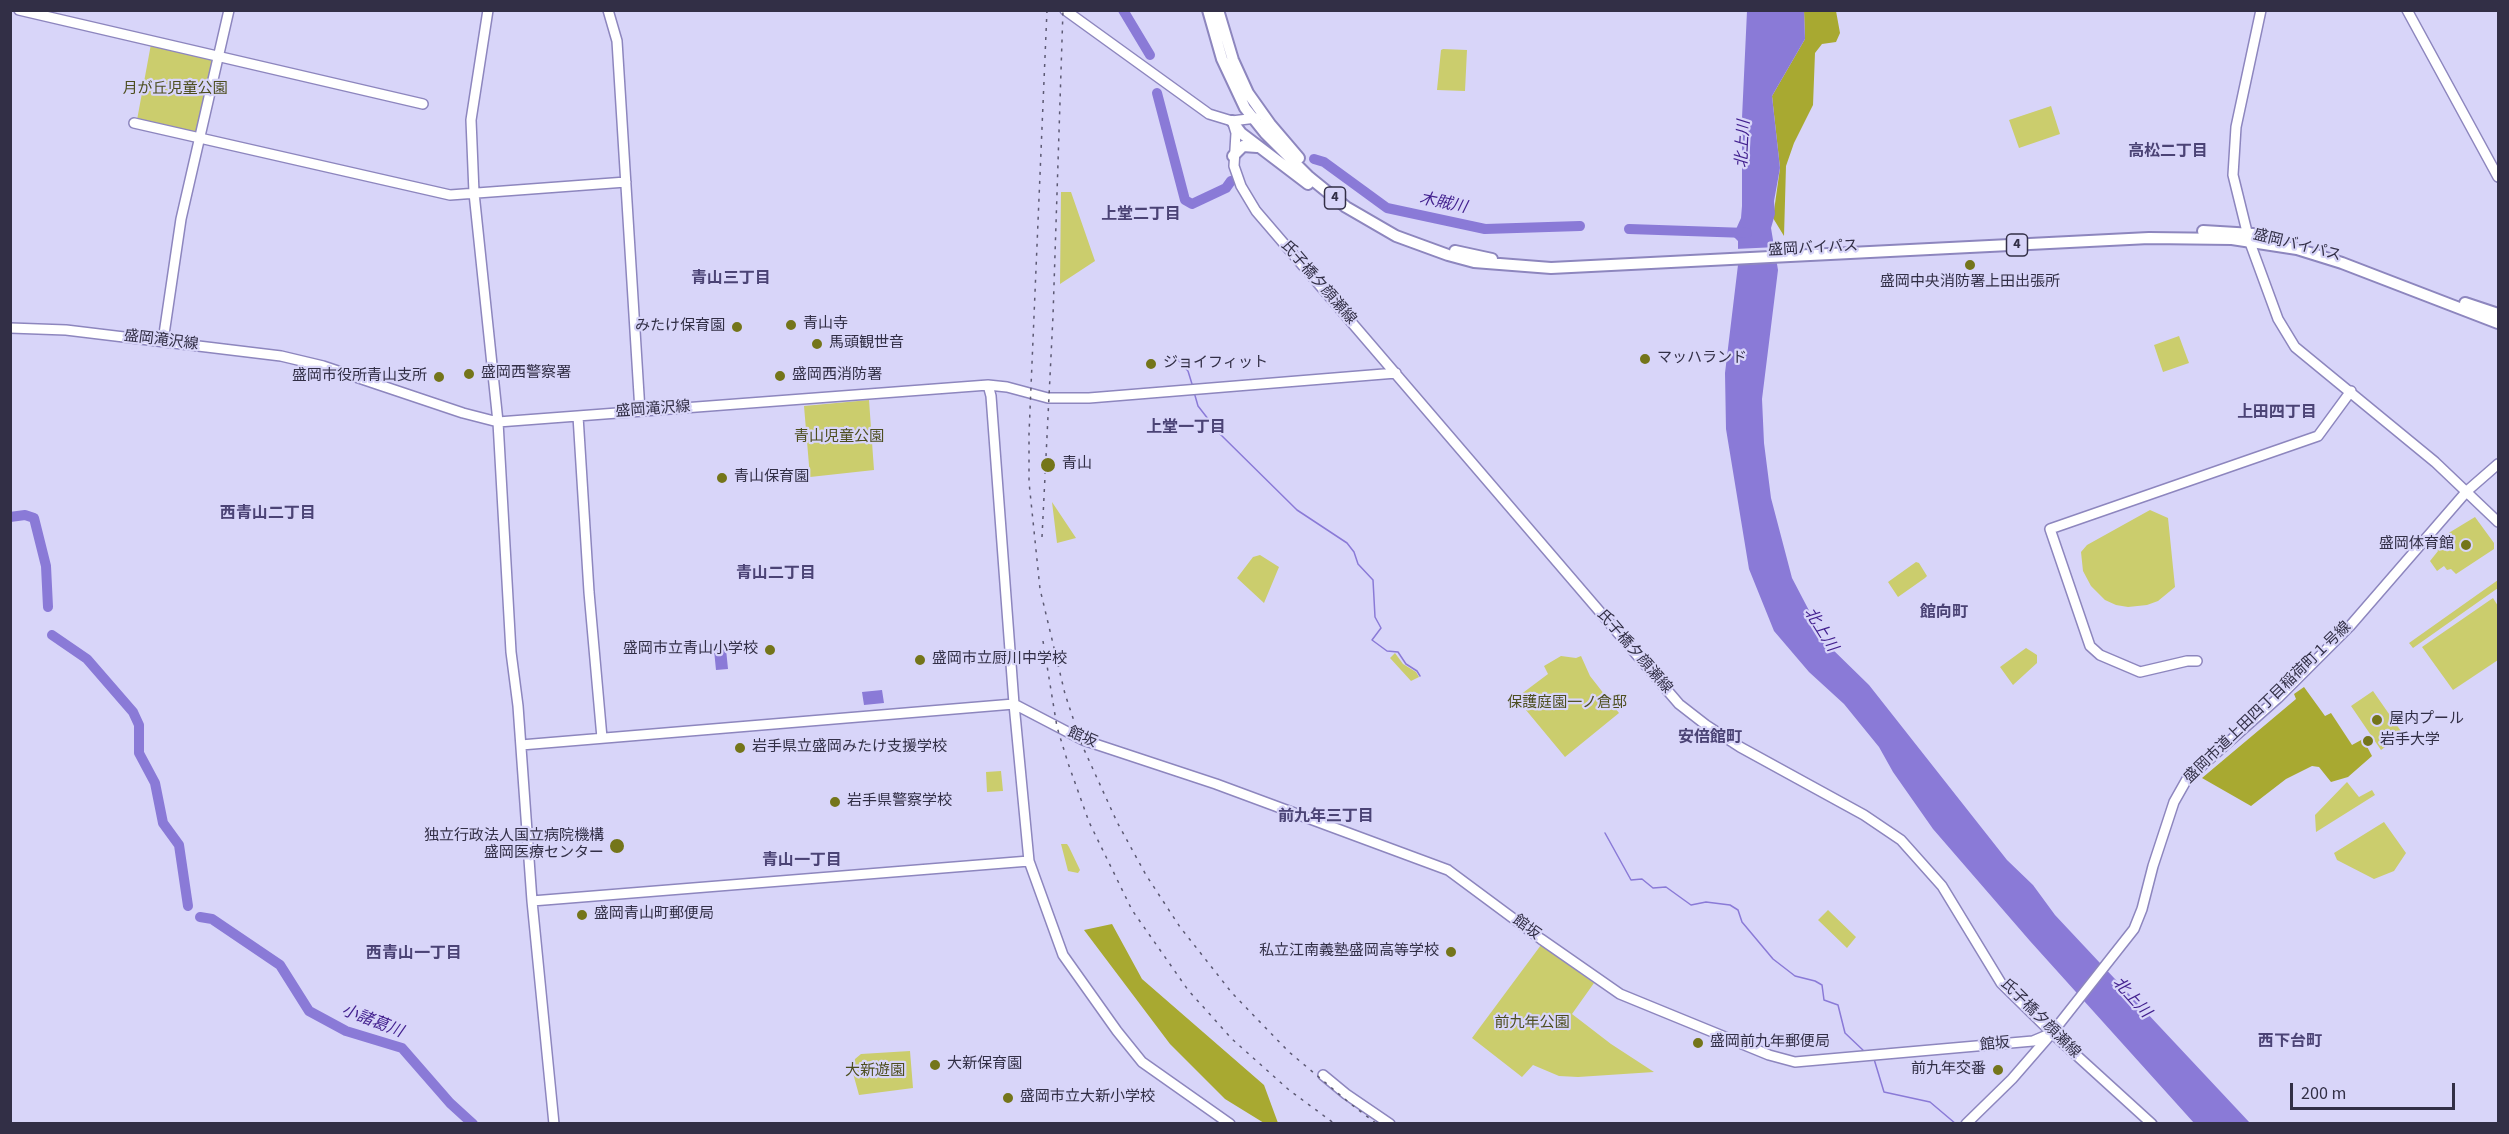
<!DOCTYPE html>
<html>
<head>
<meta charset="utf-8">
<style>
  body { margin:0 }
  #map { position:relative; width:2509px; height:1134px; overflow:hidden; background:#d8d5f9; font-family:"Source Sans 3",sans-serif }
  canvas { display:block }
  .frame { position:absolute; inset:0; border:12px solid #322f46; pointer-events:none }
  .scale { position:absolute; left:2290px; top:1083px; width:165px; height:27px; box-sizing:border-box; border:3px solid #322f46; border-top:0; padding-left:8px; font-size:18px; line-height:21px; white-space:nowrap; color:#322f46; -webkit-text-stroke:4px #d8d5f9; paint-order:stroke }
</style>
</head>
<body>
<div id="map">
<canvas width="2509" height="1134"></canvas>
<div class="frame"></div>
<div class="scale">200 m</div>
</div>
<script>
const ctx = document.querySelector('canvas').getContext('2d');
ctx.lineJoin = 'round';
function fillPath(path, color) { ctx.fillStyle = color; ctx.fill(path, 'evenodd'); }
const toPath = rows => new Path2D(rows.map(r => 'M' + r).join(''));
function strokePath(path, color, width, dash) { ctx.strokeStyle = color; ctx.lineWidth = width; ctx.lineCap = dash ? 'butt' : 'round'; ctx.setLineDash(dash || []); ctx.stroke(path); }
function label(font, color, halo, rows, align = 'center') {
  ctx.font = font + ' "Source Sans 3","Noto Sans JP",sans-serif'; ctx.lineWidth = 4.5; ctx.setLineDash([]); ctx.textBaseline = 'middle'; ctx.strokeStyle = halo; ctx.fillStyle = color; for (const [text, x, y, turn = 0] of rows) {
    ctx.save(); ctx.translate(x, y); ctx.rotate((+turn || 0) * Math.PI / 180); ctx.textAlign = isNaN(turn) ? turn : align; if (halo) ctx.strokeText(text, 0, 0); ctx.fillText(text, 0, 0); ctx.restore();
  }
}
const green = toPath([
  [151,44,216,58,196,132,137,120],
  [1443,49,1467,50,1465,91,1437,90,1441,50],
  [2051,106,2060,134,2019,148,2009,120],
  [1061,192,1071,192,1095,261,1060,284],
  [2179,336,2189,363,2163,372,2154,345],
  [869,400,874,470,810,477,804,406],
  [1052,502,1076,538,1057,543],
  [2150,510,2168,518,2175,587,2158,601,2147,605,2128,607,2116,605,2105,600,2091,586,2083,571,2081,552,2087,545],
  [2475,517,2494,543,2494,549,2456,574,2451,569,2447,570,2444,566,2437,571,2430,561,2438,551,2436,548,2447,534],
  [1260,555,1279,567,1264,603,1237,578,1253,557],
  [1916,562,1919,563,1927,576,1925,578,1898,597,1888,582],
  [2498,580,2498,588,2413,648,2409,643],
  [2493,598,2498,606,2498,660,2453,690,2422,647],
  [2026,648,2037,655,2037,663,2013,685,2000,667],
  [1395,653,1403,664,1416,672,1419,677,1411,681,1390,658],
  [1561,656,1576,658,1581,656,1590,676,1619,713,1565,757,1516,698,1548,674,1544,666],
  [2373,691,2403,734,2381,750,2351,706],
  [1001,771,1003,791,987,792,986,772],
  [2347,782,2359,797,2372,790,2375,795,2316,832,2315,815],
  [2384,822,2406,853,2394,871,2374,879,2337,860,2334,853],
  [1061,844,1067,844,1069,847,1080,870,1078,873,1068,871],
  [1828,910,1856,937,1847,948,1818,920],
  [1541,945,1594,983,1572,1014,1611,1044,1654,1072,1578,1077,1559,1076,1533,1065,1522,1077,1472,1038],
  [910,1051,913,1088,859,1095,851,1066,854,1064,855,1059,861,1054]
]);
const forest = toPath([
  [1804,11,1836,11,1840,33,1836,42,1822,44,1815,53,1813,105,1794,143,1786,166,1784,236,1773,218,1780,168,1772,96,1805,39],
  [2304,687,2325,716,2331,713,2352,745,2363,739,2372,756,2348,777,2331,782,2319,767,2312,766,2286,779,2251,806,2202,778,2296,699,2294,694],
  [1112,924,1142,979,1264,1085,1278,1123,1264,1123,1225,1099,1170,1044,1084,930]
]);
const water = toPath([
  [1747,11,1804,11,1805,39,1772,96,1780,168,1774,201,1775,214,1771,228,1778,270,1762,399,1764,443,1771,498,1792,578,1826,643,1869,685,2007,860,2033,885,2055,915,2250,1123,2194,1123,2030,941,1933,829,1893,772,1879,747,1844,704,1809,672,1774,631,1749,569,1726,429,1725,373,1738,265,1738,241,1733,236,1741,218,1742,206,1742,118],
  [726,649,728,669,716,670,714,650],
  [882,690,884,703,864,705,862,692]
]);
const pier = toPath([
  [1777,247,1781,263,1735,265,1735,249]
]);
const stream = toPath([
  [1178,360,1188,371,1192,384],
  [1194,392,1198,406,1219,433,1297,510,1347,543,1354,552,1358,564,1373,580,1375,617,1381,628,1372,640,1387,651,1398,652,1406,664,1417,671,1420,676],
  [1605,833,1631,880,1642,879,1653,888,1666,887,1691,905,1706,902,1730,905,1738,910,1742,922,1773,959,1795,976,1815,981,1822,985,1824,1000,1838,1005,1845,1033,1865,1052],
  [1874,1059,1884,1092,1930,1102,1956,1124]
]);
const river = toPath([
  [1123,10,1150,55],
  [1157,93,1185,200,1192,204,1226,188,1231,181],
  [1314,159,1324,162,1387,208,1485,229,1580,226],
  [1629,229,1747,233],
  [10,517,25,515,34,518,46,566,48,607],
  [52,635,87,659,133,712,139,725,139,753,155,783,163,823,179,845,188,906],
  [200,917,212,919,280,965,309,1011,346,1031,402,1048,450,1103,473,1124]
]);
const secondary = toPath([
  [19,10,423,104],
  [488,10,471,120,474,193,498,422,511,652,518,706,532,901,554,1124],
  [608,10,617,41,640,411],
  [1065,10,1209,114,1232,121,1256,118],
  [2261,10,2236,127,2233,175,2249,240,2278,319,2295,347,2435,462,2498,522],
  [2407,10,2498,177],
  [134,123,450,195,626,182],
  [1233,123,1236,133,1234,166,1241,186,1256,211,1679,704,1706,725,1740,747,1864,815,1901,840,1942,886,2001,983,2052,1033,2152,1124],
  [10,328,66,330,281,356,323,366,463,413,498,422,988,385,1007,387,1048,398,1089,398,1396,373],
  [163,341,181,219,229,10],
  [988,385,991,396,1014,704,1029,861,1063,955,1117,1031,1142,1062,1230,1124],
  [578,416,589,592,602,738],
  [2197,661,2187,661,2140,672,2100,655,2090,646,2050,529,2318,436,2351,391],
  [1014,704,1083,740,1216,784,1448,870,1541,939,1620,994,1769,1055,1795,1062,2033,1041,2052,1033],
  [521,745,1014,704],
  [532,901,1029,861],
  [1323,1075,1346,1094,1390,1124],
  [1966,1124,2012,1079,2052,1033,2134,929,2142,909,2153,866,2174,802,2187,779,2278,698,2350,626,2467,491,2498,464]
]);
const highway = toPath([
  [1208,10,1222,59,1245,108,1265,133,1309,177,1346,207,1396,236,1448,255,1474,262,1551,268,2149,238,2232,239,2297,249,2342,263,2498,323],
  [1218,10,1233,60,1248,93,1270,124,1299,158],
  [1232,121,1241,133,1308,184],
  [1233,156,1243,146,1257,147],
  [2203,231,2253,234],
  [1455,251,1492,259],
  [2465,303,2498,314]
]);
const rail = toPath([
  [1047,10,1029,434,1029,482,1040,589,1065,694,1082,745,1117,822,1146,875,1180,927,1232,993,1289,1052,1352,1105,1377,1124],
  [1042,537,1053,316,1063,10],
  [1043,641,1057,727,1068,763,1089,822,1132,910,1188,990,1232,1039,1289,1090,1335,1124]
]);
const markers = [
  [1970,265,6,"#74751a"],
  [791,325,6,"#74751a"],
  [737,327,6,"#74751a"],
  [817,344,6,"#74751a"],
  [1645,359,6,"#74751a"],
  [1151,364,6,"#74751a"],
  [469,374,6,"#74751a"],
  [780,376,6,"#74751a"],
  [439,377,6,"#74751a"],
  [1048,465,8,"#74751a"],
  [722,478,6,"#74751a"],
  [2466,545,6,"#74751a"],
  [770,650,6,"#74751a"],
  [920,660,6,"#74751a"],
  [2377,720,6,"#74751a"],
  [2368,741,6,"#74751a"],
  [740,748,6,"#74751a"],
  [835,802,6,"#74751a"],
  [617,846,8,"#74751a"],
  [582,915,6,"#74751a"],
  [1451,952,6,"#74751a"],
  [1698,1043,6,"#74751a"],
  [935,1065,6,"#74751a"],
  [1998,1070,6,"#74751a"],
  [1008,1098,6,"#74751a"]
];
const shields = [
  [1335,198,21],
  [2017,245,21]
];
const shieldNames = [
  ["4",1335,198],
  ["4",2017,245]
];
const parkNames = [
  ["月が丘児童公園",175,90],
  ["青山児童公園",839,438],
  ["保護庭園一ノ倉邸",1567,704],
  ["前九年公園",1532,1024],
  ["大新遊園",875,1072]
];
const streetNames = [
  ["盛岡バイパス",2297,246,14],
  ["盛岡バイパス",1813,249,-3],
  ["氏子橋夕顔瀬線",1318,283,49],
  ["盛岡滝沢線",161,341,7],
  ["盛岡滝沢線",653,410,-4],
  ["氏子橋夕顔瀬線",1634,652,49],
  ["盛岡市道上田四丁目稲荷町１号線",2268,703,-44],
  ["館坂",1082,738,23],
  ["館坂",1526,928,36],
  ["氏子橋夕顔瀬線",2040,1019,45],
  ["館坂",1995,1045,-6]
];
const poiNames = [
  ["盛岡中央消防署上田出張所",1970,283,"center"],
  ["青山寺",803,325],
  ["みたけ保育園",725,327,"right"],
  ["馬頭観世音",829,344],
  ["マッハランド",1657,359],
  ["ジョイフィット",1163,364],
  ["盛岡西警察署",481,374],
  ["盛岡西消防署",792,376],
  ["盛岡市役所青山支所",427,377,"right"],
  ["青山",1062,465],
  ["青山保育園",734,478],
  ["盛岡体育館",2454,545,"right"],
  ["盛岡市立青山小学校",758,650,"right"],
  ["盛岡市立厨川中学校",932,660],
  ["屋内プール",2389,720],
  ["岩手大学",2380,741],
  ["岩手県立盛岡みたけ支援学校",752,748],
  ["岩手県警察学校",847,802],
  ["独立行政法人国立病院機構",604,837,"right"],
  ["盛岡医療センター",604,854,"right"],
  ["盛岡青山町郵便局",594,915],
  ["私立江南義塾盛岡高等学校",1439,952,"right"],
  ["盛岡前九年郵便局",1710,1043],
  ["大新保育園",947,1065],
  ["前九年交番",1986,1070,"right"],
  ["盛岡市立大新小学校",1020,1098]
];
const waterNames = [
  ["北上川",1744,144,-87],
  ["木賊川",1443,204,12],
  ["北上川",1820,630,58],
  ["北上川",2131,998,48],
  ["小諸葛川",372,1022,21]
];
const neighbourhoodNames = [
  ["高松二丁目",2168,152],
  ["上堂二丁目",1141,215],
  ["青山三丁目",731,279],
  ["上田四丁目",2277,413],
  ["上堂一丁目",1186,428],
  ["西青山二丁目",268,514],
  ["青山二丁目",776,574],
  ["館向町",1944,613],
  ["安倍館町",1710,738],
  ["前九年三丁目",1326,817],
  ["青山一丁目",802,861],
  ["西青山一丁目",414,954],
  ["西下台町",2290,1042]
];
fillPath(green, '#cbcd6d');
fillPath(forest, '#a8a931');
fillPath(water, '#8a7ad7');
fillPath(pier, '#d8d5f9');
strokePath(stream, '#8a7ad7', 1.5);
strokePath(river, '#8a7ad7', 10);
strokePath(secondary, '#8d86be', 12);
strokePath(highway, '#8d86be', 14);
strokePath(secondary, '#fff', 9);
strokePath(highway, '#fff', 10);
strokePath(rail, '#5d5a74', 1.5, [3, 6]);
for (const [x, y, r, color] of markers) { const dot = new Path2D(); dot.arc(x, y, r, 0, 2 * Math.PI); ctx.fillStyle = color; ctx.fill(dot); strokePath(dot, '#d8d5f9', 2); }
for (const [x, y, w] of shields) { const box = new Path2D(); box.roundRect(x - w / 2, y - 11, w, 22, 4.5); ctx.fillStyle = '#d8d5f9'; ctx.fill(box); strokePath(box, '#322f46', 1.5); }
label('bold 14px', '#322f46', null, shieldNames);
label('15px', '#4d4e1f', '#d8d5f9', parkNames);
label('15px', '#322f46', '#d8d5f9', streetNames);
label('15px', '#322f46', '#d8d5f9', poiNames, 'left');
label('italic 16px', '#43218f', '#d8d5f9', waterNames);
label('bold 16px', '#4b4375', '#d8d5f9', neighbourhoodNames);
</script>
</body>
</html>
